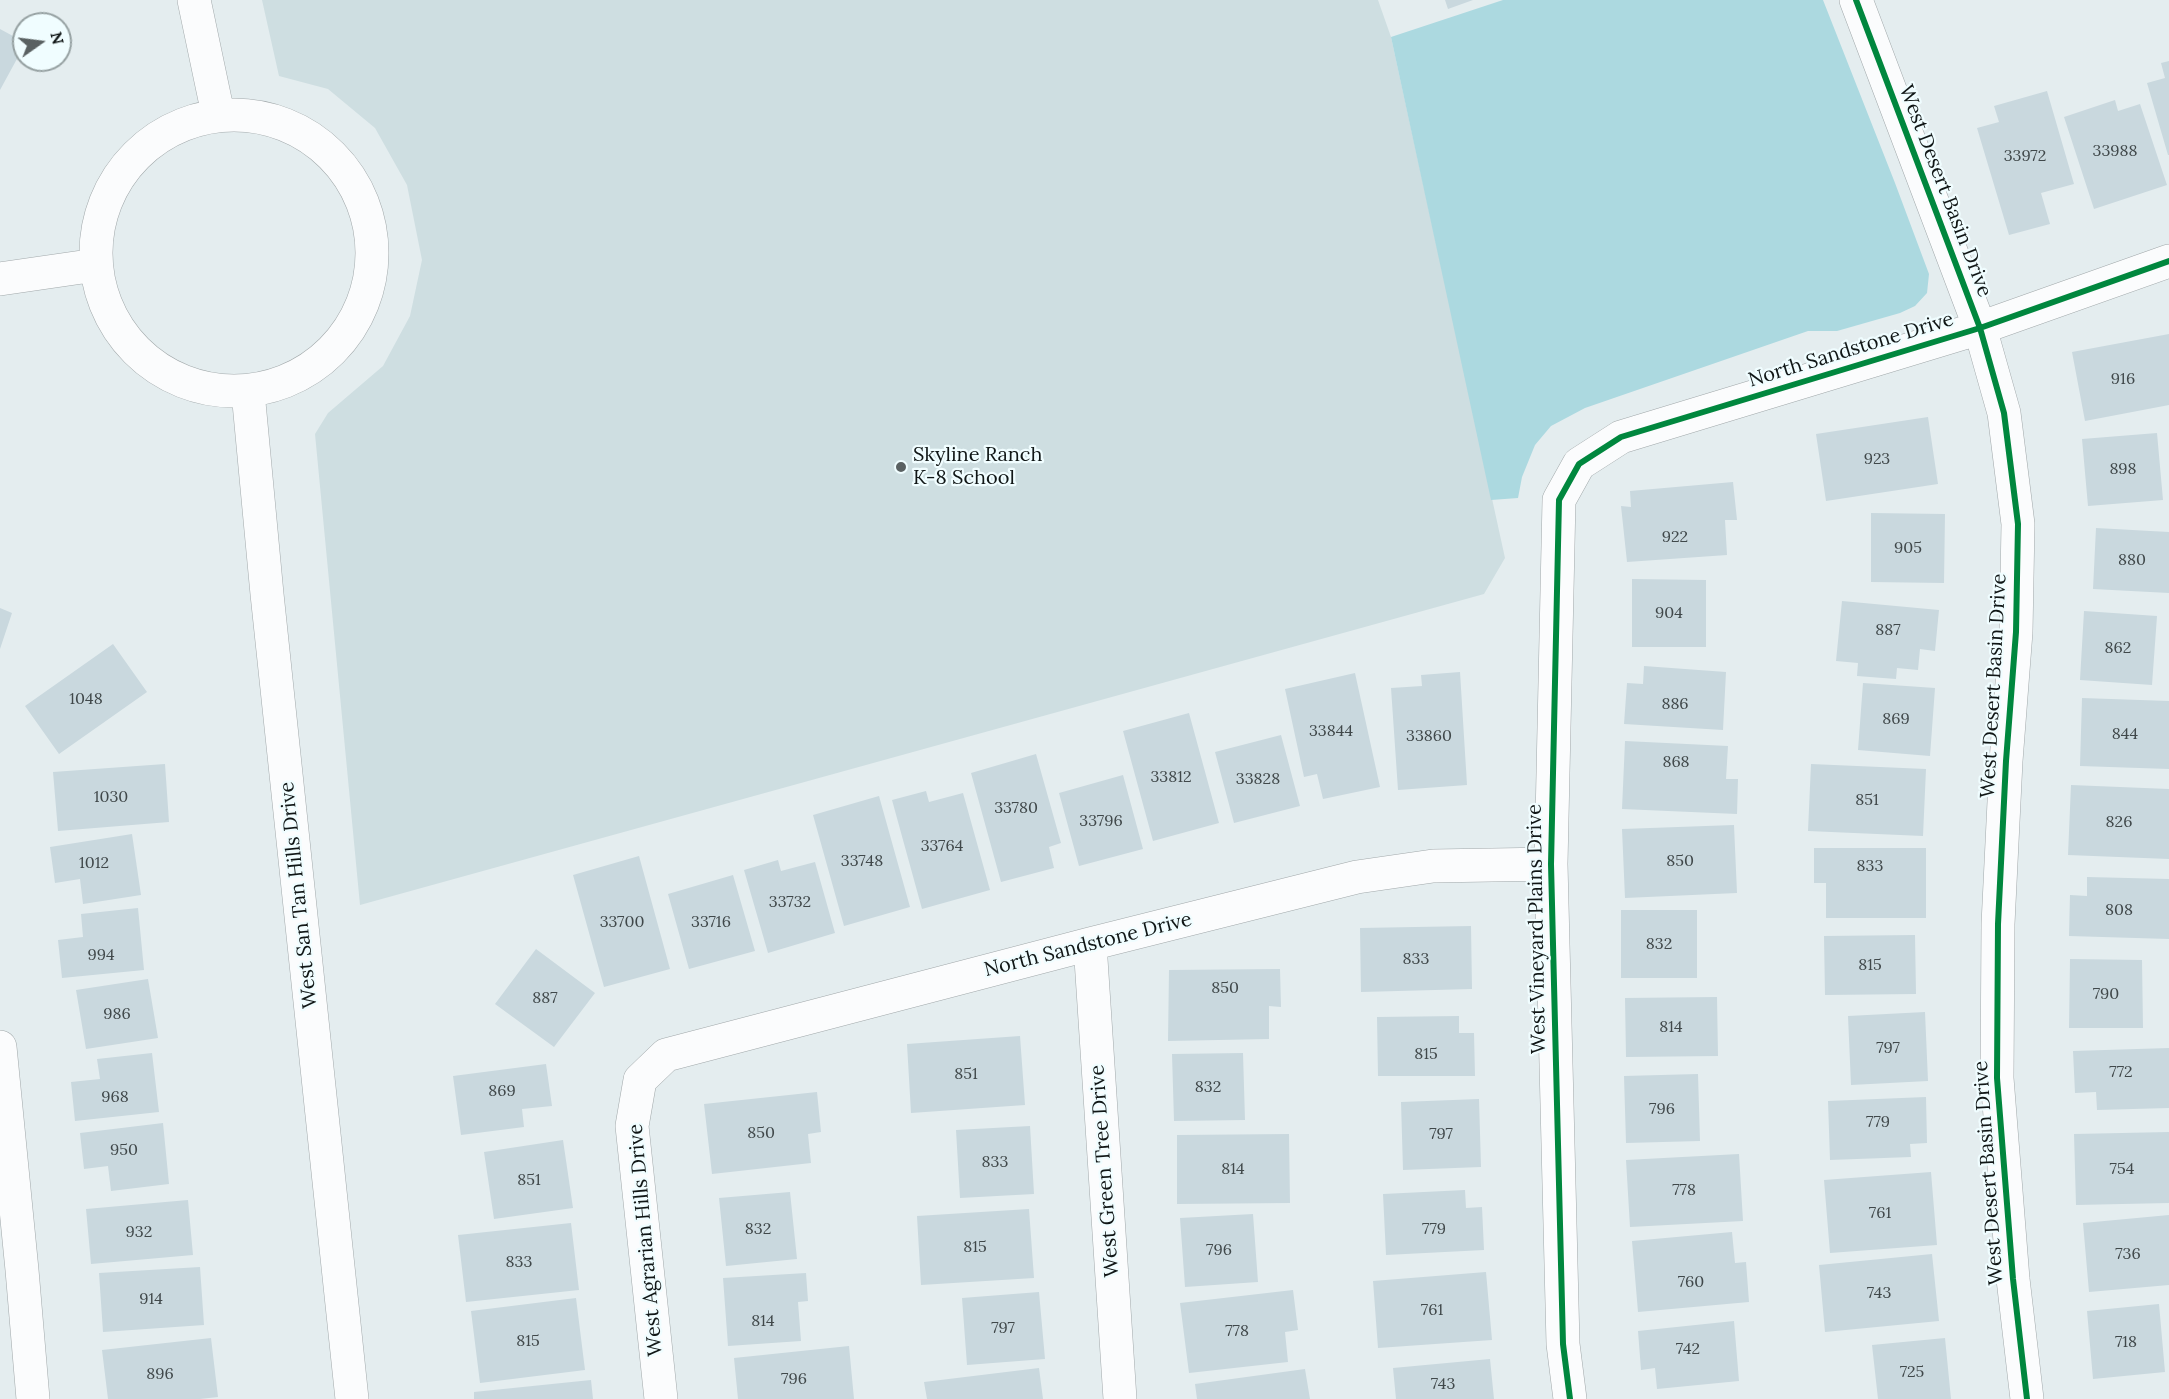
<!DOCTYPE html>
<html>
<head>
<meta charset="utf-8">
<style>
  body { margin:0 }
  #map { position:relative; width:2169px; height:1399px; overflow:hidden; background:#e4edef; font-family:Lora,serif }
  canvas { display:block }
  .north { position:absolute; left:12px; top:12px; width:60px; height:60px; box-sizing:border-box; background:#f0fdff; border:2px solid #96a1a2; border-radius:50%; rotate:76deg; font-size:16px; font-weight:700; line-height:24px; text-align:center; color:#101616 }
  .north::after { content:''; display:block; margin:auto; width:21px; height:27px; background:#5a6162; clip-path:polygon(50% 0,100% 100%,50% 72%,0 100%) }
</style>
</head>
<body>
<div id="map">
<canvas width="2169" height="1399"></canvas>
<div class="north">N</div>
</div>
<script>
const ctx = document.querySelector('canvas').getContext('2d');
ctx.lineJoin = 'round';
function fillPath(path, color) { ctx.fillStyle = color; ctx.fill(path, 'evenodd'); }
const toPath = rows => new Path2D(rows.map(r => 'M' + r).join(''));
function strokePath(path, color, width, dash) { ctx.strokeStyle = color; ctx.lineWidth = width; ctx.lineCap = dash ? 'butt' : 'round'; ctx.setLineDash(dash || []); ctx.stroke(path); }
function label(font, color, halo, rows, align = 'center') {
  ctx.font = font + ' Lora,serif'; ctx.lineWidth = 4.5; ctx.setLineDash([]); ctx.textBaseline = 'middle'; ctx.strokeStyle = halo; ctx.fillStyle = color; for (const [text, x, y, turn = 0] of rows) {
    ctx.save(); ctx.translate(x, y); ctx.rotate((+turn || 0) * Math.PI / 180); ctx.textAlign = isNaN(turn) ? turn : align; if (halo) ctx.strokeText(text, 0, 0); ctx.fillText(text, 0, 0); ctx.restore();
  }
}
const built = toPath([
  [262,0,1378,0,1391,37,1505,558,1484,594,360,905,315,434,328,413,383,366,410,316,422,260,407,185,375,128,328,89,279,76]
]);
const green = toPath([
  [1503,0,1823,0,1895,183,1929,274,1927,293,1915,306,1900,313,1837,331,1808,331,1585,408,1551,426,1535,445,1522,477,1518,498,1491,500,1391,37]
]);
const building = toPath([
  [1445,0,1473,0,1448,9],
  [0,29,24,42,24,46,0,90],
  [2169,61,2169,155,2168,155,2147,83,2165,78,2161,63],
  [2047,91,2074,184,2041,193,2050,224,2009,235,1977,128,1999,122,1994,106],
  [2115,100,2118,111,2140,104,2167,185,2094,209,2064,117],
  [2169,334,2169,405,2085,421,2072,352],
  [1928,417,1938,484,1826,501,1816,434],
  [2157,433,2163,500,2088,506,2082,439],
  [1733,482,1737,520,1725,520,1727,555,1627,562,1621,506,1631,507,1630,491],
  [1871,513,1945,514,1944,583,1871,582],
  [2096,528,2169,532,2169,593,2093,589],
  [1632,579,1706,580,1706,647,1632,647],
  [1842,601,1939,610,1935,651,1920,649,1918,670,1897,668,1896,679,1857,676,1858,663,1836,661],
  [0,608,12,613,0,649],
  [2084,611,2157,616,2152,685,2080,680],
  [113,644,147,692,59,754,25,706],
  [1644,666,1726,672,1723,730,1624,724,1627,683,1643,684],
  [1460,672,1467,785,1398,790,1391,688,1422,686,1421,675],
  [1355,673,1380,787,1323,799,1317,774,1304,777,1285,689],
  [1863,683,1935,688,1930,756,1858,750],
  [2082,698,2169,701,2169,769,2080,766],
  [1189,713,1219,823,1153,841,1123,731],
  [1281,735,1300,806,1234,823,1215,752],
  [1625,741,1728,746,1726,779,1738,779,1737,814,1622,809],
  [1036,754,1061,843,1049,847,1054,868,1001,882,971,773],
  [165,764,169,822,58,831,53,772],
  [1811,764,1926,769,1923,836,1808,831],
  [1123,775,1143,849,1079,866,1059,793],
  [2071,785,2169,789,2169,859,2068,855],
  [926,791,929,802,963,793,990,890,922,909,892,800],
  [879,796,910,907,844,926,813,815],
  [1734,825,1737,893,1625,898,1622,829],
  [132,834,141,895,83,904,80,879,55,883,50,847],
  [1814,848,1926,848,1926,918,1826,918,1826,883,1814,883],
  [639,856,670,969,604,987,573,875],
  [778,860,781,871,815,862,835,933,768,953,744,870],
  [733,875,755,951,689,969,668,894],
  [2087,877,2169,879,2169,939,2069,936,2070,895,2087,896],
  [138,908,144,970,62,978,58,940,83,937,81,914],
  [1621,910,1697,910,1697,978,1621,978],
  [1471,926,1472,989,1361,992,1360,928],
  [1915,935,1916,994,1825,995,1824,936],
  [536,949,595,993,554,1047,495,1004],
  [2070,959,2142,960,2143,1028,2069,1028],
  [1280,969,1281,1007,1269,1006,1269,1039,1168,1041,1169,970],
  [148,979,158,1038,86,1049,76,990],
  [1717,997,1718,1056,1626,1057,1625,998],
  [1925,1012,1928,1081,1851,1085,1848,1016],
  [1459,1016,1459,1033,1474,1033,1475,1076,1378,1076,1377,1017],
  [1020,1036,1025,1105,911,1113,907,1044],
  [2169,1048,2169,1108,2097,1110,2096,1092,2075,1093,2073,1051],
  [152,1053,159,1112,75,1121,71,1082,100,1079,97,1059],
  [1243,1053,1245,1120,1174,1121,1172,1054],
  [546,1064,552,1106,522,1109,524,1127,461,1135,453,1076],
  [1698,1074,1700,1141,1626,1143,1624,1076],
  [817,1092,821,1132,808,1134,811,1163,712,1174,704,1104],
  [1926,1097,1927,1143,1910,1144,1911,1157,1830,1160,1828,1101],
  [1479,1099,1481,1167,1403,1170,1401,1102],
  [163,1123,169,1184,111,1191,108,1166,84,1169,80,1133],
  [1030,1126,1034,1194,960,1198,956,1130],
  [2169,1132,2169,1203,2076,1205,2074,1134],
  [1289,1134,1290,1203,1177,1204,1177,1135],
  [563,1140,573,1208,494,1219,484,1152],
  [1739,1154,1743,1221,1630,1227,1626,1160],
  [1931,1172,1937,1245,1830,1253,1824,1180],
  [1465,1190,1466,1208,1482,1207,1484,1250,1386,1255,1383,1194],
  [790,1192,797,1259,726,1266,719,1198],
  [188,1200,193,1255,91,1264,86,1209],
  [1029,1209,1034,1278,921,1285,917,1216],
  [1253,1214,1258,1282,1185,1287,1180,1218],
  [2169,1215,2169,1285,2089,1292,2083,1223],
  [571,1223,579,1290,466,1302,458,1235],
  [1732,1232,1735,1263,1746,1262,1749,1302,1638,1312,1632,1241],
  [1932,1254,1939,1321,1825,1332,1819,1265],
  [200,1267,204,1325,103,1332,99,1273],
  [1486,1272,1492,1340,1378,1348,1373,1281],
  [806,1273,808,1301,798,1302,801,1341,728,1346,723,1278],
  [1293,1290,1298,1330,1285,1332,1288,1362,1189,1373,1180,1303],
  [1039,1292,1045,1359,967,1365,962,1298],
  [576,1298,585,1370,480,1383,471,1311],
  [2159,1304,2165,1372,2093,1379,2087,1311],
  [1734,1321,1739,1381,1657,1389,1655,1368,1641,1370,1638,1331],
  [211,1338,218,1397,200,1399,108,1399,102,1350],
  [1945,1338,1951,1399,1878,1399,1872,1345],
  [849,1346,854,1399,738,1399,734,1358],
  [1490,1359,1494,1399,1396,1399,1393,1368],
  [1039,1368,1043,1399,927,1399,924,1382],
  [1305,1369,1310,1399,1197,1399,1195,1384],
  [591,1380,593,1399,474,1399,474,1392]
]);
const minor = toPath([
  [194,0,218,114],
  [1856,0,1980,328,2004,413,2018,524,2016,632,2006,761,1998,924,1997,1078,2013,1279,2027,1399],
  '96 253a138 138 0 1 1 276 0a138 138 0 1 1-276 0Z',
  [0,279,96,265],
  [248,392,267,594,352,1399],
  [1090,944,1120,1399],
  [0,1047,22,1270,33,1399],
  [661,1399,632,1126,640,1080,666,1055,1090,944,1357,877,1433,866,1551,864],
  [1570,1399,1563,1344,1551,864,1559,500,1579,464,1621,437,1980,328,2169,261]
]);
const cycleway = toPath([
  [1856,0,1980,328,2004,413,2018,524,2016,632,2006,761,1998,924,1997,1078,2013,1279,2027,1399],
  [1570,1399,1563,1344,1551,864,1559,500,1579,464,1621,437,1980,328,2169,261]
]);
const markers = [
  [901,467,6,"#5a6162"]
];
const numberNames = [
  ["33988",2115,151],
  ["33972",2025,156],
  ["916",2123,379],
  ["923",1877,459],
  ["898",2123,469],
  ["922",1675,537],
  ["905",1908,548],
  ["880",2132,560],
  ["904",1669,613],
  ["887",1888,630],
  ["862",2118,648],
  ["1048",86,699],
  ["886",1675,704],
  ["869",1896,719],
  ["33844",1331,731],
  ["844",2125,734],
  ["33860",1429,736],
  ["868",1676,762],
  ["33812",1171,777],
  ["33828",1258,779],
  ["1030",111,797],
  ["851",1867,800],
  ["33780",1016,808],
  ["33796",1101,821],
  ["826",2119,822],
  ["33764",942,846],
  ["33748",862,861],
  ["850",1680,861],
  ["1012",94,863],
  ["833",1870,866],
  ["33732",790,902],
  ["808",2119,910],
  ["33700",622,922],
  ["33716",711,922],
  ["832",1659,944],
  ["994",101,955],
  ["833",1416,959],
  ["815",1870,965],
  ["850",1225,988],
  ["790",2106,994],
  ["887",545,998],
  ["986",117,1014],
  ["814",1671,1027],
  ["797",1888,1048],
  ["815",1426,1054],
  ["772",2121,1072],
  ["851",966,1074],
  ["832",1208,1087],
  ["869",502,1091],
  ["968",115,1097],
  ["796",1662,1109],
  ["779",1878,1122],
  ["850",761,1133],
  ["797",1441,1134],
  ["950",124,1150],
  ["833",995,1162],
  ["814",1233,1169],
  ["754",2122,1169],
  ["851",529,1180],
  ["778",1684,1190],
  ["761",1880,1213],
  ["832",758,1229],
  ["779",1434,1229],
  ["932",139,1232],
  ["815",975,1247],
  ["796",1219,1250],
  ["736",2128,1254],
  ["833",519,1262],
  ["760",1691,1282],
  ["743",1879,1293],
  ["914",151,1299],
  ["761",1432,1310],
  ["814",763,1321],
  ["797",1003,1328],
  ["778",1237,1331],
  ["815",528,1341],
  ["718",2126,1342],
  ["742",1688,1349],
  ["725",1912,1372],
  ["896",160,1374],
  ["796",794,1379],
  ["743",1443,1384]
];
const streetNames = [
  ["West Desert Basin Drive",1945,191,69],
  ["North Sandstone Drive",1851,350,-17],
  ["West Desert Basin Drive",1994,686,-87],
  ["West San Tan Hills Drive",299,895,-96],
  ["West Vineyard Plains Drive",1537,929,-91],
  ["North Sandstone Drive",1088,945,-14],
  ["West Green Tree Drive",1105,1171,-94],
  ["West Desert Basin Drive",1989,1173,-94],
  ["West Agrarian Hills Drive",646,1240,-95]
];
const poiNames = [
  ["Skyline Ranch",913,455],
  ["K-8 School",913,478]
];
fillPath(built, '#cedee1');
fillPath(green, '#acd9e0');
fillPath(building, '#c9d8de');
strokePath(minor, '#a1a8aa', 34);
strokePath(minor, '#fbfcfd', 33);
strokePath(cycleway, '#00873e', 6);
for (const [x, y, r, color] of markers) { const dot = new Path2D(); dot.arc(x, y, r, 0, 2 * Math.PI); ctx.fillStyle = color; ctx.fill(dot); strokePath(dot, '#f0fdff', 2); }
label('16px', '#40484a', null, numberNames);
label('20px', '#101616', '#f0fdff', streetNames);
label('20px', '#101616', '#f0fdff', poiNames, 'left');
</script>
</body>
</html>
